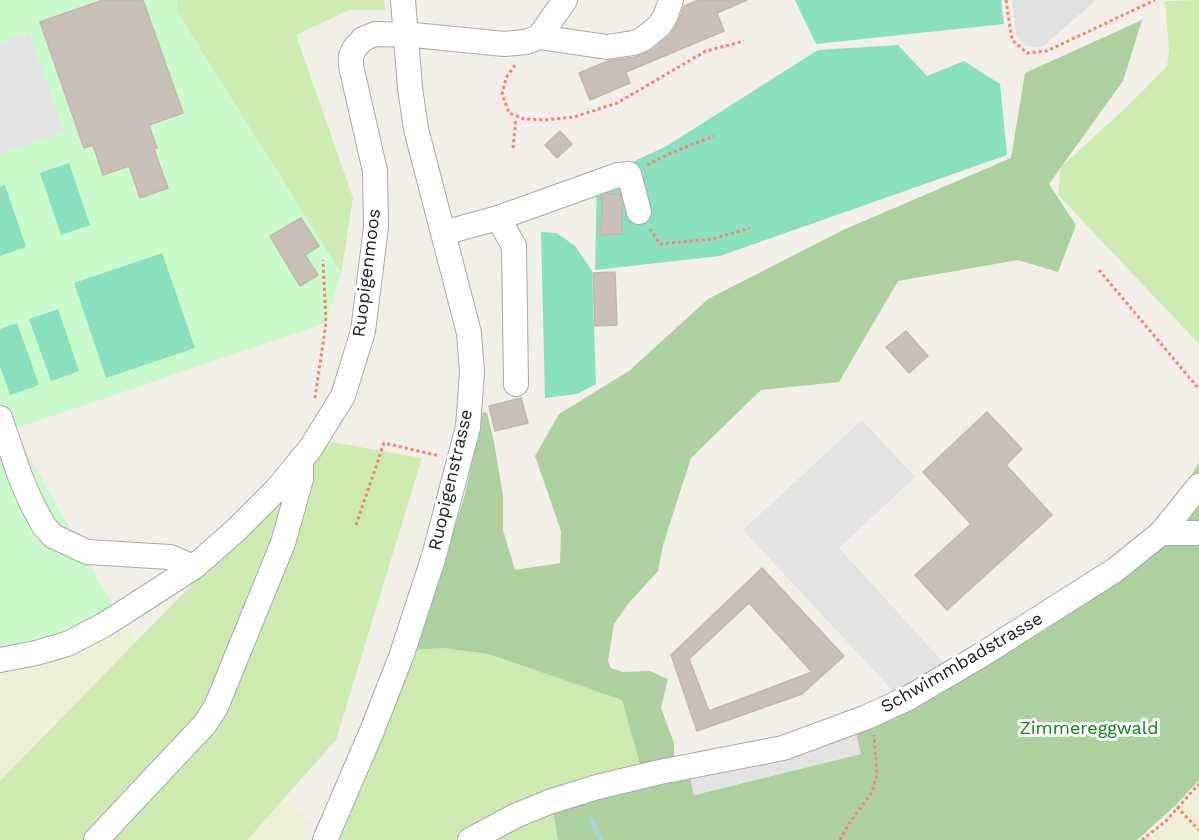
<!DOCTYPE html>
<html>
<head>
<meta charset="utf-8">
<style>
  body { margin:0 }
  canvas { display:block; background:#f2efe9 }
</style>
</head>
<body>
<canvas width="1199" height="840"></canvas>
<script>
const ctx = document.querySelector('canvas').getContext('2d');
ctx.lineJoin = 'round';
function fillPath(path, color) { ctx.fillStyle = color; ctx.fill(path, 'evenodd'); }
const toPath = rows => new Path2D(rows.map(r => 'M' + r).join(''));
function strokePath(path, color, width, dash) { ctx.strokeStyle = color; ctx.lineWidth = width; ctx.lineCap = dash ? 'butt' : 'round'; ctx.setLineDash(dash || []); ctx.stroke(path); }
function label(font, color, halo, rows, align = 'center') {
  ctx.font = font + ' "Work Sans",sans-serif'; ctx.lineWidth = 6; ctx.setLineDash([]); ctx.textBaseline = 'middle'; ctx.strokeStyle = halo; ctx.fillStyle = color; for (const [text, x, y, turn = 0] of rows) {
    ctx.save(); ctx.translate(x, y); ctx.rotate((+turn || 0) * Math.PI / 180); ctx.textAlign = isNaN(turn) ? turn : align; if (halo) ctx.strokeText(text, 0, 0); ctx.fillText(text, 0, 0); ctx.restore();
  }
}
const residential = toPath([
  [1012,0,1096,0,1042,47,1026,46,1016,35]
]);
const farmland = toPath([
  [122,621,136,643,0,781,0,664],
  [1199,792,1199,840,1148,840,1167,825],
  [282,800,314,823,303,840,247,840]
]);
const grass = toPath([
  [178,0,384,0,385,10,349,10,296,35,353,198,341,273,177,12],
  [1199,0,1199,344,1058,195,1061,167,1133,101,1167,66,1169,49,1165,1],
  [331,442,422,458,336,740,247,840,0,840,0,781],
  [442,648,488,654,622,700,641,768,473,828,454,840,336,840,415,650],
  [553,811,558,840,489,840]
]);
const forest = toPath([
  [1142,20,1123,81,1049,184,1076,225,1058,272,1018,260,898,281,839,382,761,390,691,458,663,545,658,571,628,604,614,624,608,661,611,668,623,672,650,671,668,679,661,708,674,743,674,757,641,768,622,700,488,654,442,648,415,650,464,498,483,412,487,413,494,442,503,496,503,530,515,570,560,563,561,531,535,456,559,414,629,371,708,299,843,230,1011,158,1025,73],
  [1199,462,1199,780,1177,804,1137,840,558,840,553,811,690,776,694,795,860,754,856,733,938,690,1138,568]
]);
const park = toPath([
  [0,0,178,0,177,12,341,273,326,323,14,429,116,611,95,624,0,653]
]);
const pitch = toPath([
  [795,0,1001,0,1004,24,816,44],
  [898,45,927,76,964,61,1000,84,1007,155,720,256,595,270,597,178,665,147,818,50],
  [69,163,90,225,61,235,40,173],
  [5,185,26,247,0,256,0,187],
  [541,232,557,233,575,246,592,271,596,384,577,394,545,398],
  [162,253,195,348,106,378,74,283],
  [58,309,79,371,51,381,29,319],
  [17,323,39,385,10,395,0,366,0,329]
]);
const parking = toPath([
  [29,33,64,132,0,154,0,43],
  [862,420,915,477,839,548,944,663,894,692,743,530],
  [856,733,861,754,694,795,690,776]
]);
const stream = toPath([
  [591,819,601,840]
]);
const building = toPath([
  [103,0,143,0,183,113,149,125,157,148,154,149,168,188,140,198,129,166,103,175,93,145,84,148,40,22,103,0],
  [699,0,747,0,717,13,724,31,626,72,630,83,590,100,579,73,608,61,635,57,652,50,671,34,678,22,684,6,699,0],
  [560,131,572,144,557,158,545,145,560,131],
  [607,194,620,194,622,203,622,234,600,235,600,221,602,221,602,196,607,194],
  [301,218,319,246,305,255,318,275,300,286,270,236,301,218],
  [615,272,617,325,595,326,593,273,615,272],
  [906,331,928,356,909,373,886,347,906,331],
  [521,398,528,423,495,431,489,406,521,398],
  [987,412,1022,449,1006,465,1052,515,947,610,915,575,971,524,923,472,987,412],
  [762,568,844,656,802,694,697,731,671,655,762,568],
  [749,603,812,672,709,711,689,659,749,603]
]);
const path = toPath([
  [1006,0,1012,40,1027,53,1047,51,1155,0],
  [515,65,506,78,502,94,509,113,524,119,545,120,574,117,617,103,706,51,744,41],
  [513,148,516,118],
  [647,165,673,152,714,136],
  [650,229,660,244,712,239,750,228],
  [1099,270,1199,389],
  [315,398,326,323,323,260],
  [356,525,384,443,440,456],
  [1177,807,1199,830],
  [840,840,848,825,872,792,877,774,874,735],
  [1142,840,1166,821,1199,784]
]);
const minor = toPath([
  [539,37,607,47,633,43,643,39,659,26,665,17,671,0],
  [498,218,618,175,629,174,639,212],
  [443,233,498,218,514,246,516,384],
  [0,418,20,476,31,502,44,526,53,536,87,552,170,557,194,567],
  [1161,533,1199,533],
  [0,660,36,653,67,644,104,625,194,567,236,530,277,489,310,449,343,396,363,331,376,227,375,171,351,66,351,56,354,49,363,39,375,34,414,35,504,44,526,42,539,37,565,0],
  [96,840,205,724,216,707,283,543,301,479,301,459],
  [325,840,372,731,402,654,434,556,468,427,472,372,469,333,416,129,410,88,403,0],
  [470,840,515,816,549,802,597,787,660,772,783,748,867,717,910,697,978,657,1115,570,1161,533,1199,486]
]);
const streetNames = [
  ["Ruopigenmoos",367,273,-83],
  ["Ruopigenstrasse",451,480,-77],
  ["Schwimmbadstrasse",962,663,-30]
];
const parkNames = [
  ["Zimmereggwald",1089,729]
];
fillPath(residential, '#e0dfdf');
fillPath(farmland, '#eef0d5');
fillPath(grass, '#cdebb0');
fillPath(forest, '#add19e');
fillPath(park, '#c8facc');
fillPath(pitch, '#88e0be');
fillPath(parking, '#e2e2e2');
strokePath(stream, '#aad3df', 5);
fillPath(building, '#c7bfb8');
strokePath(building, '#c4b6ab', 1.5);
strokePath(minor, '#a9a9a9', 26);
strokePath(path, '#fa8072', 3, [3, 3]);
strokePath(minor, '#fff', 24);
label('18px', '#222', '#fff', streetNames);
label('18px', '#0c8416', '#fff', parkNames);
</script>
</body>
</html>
